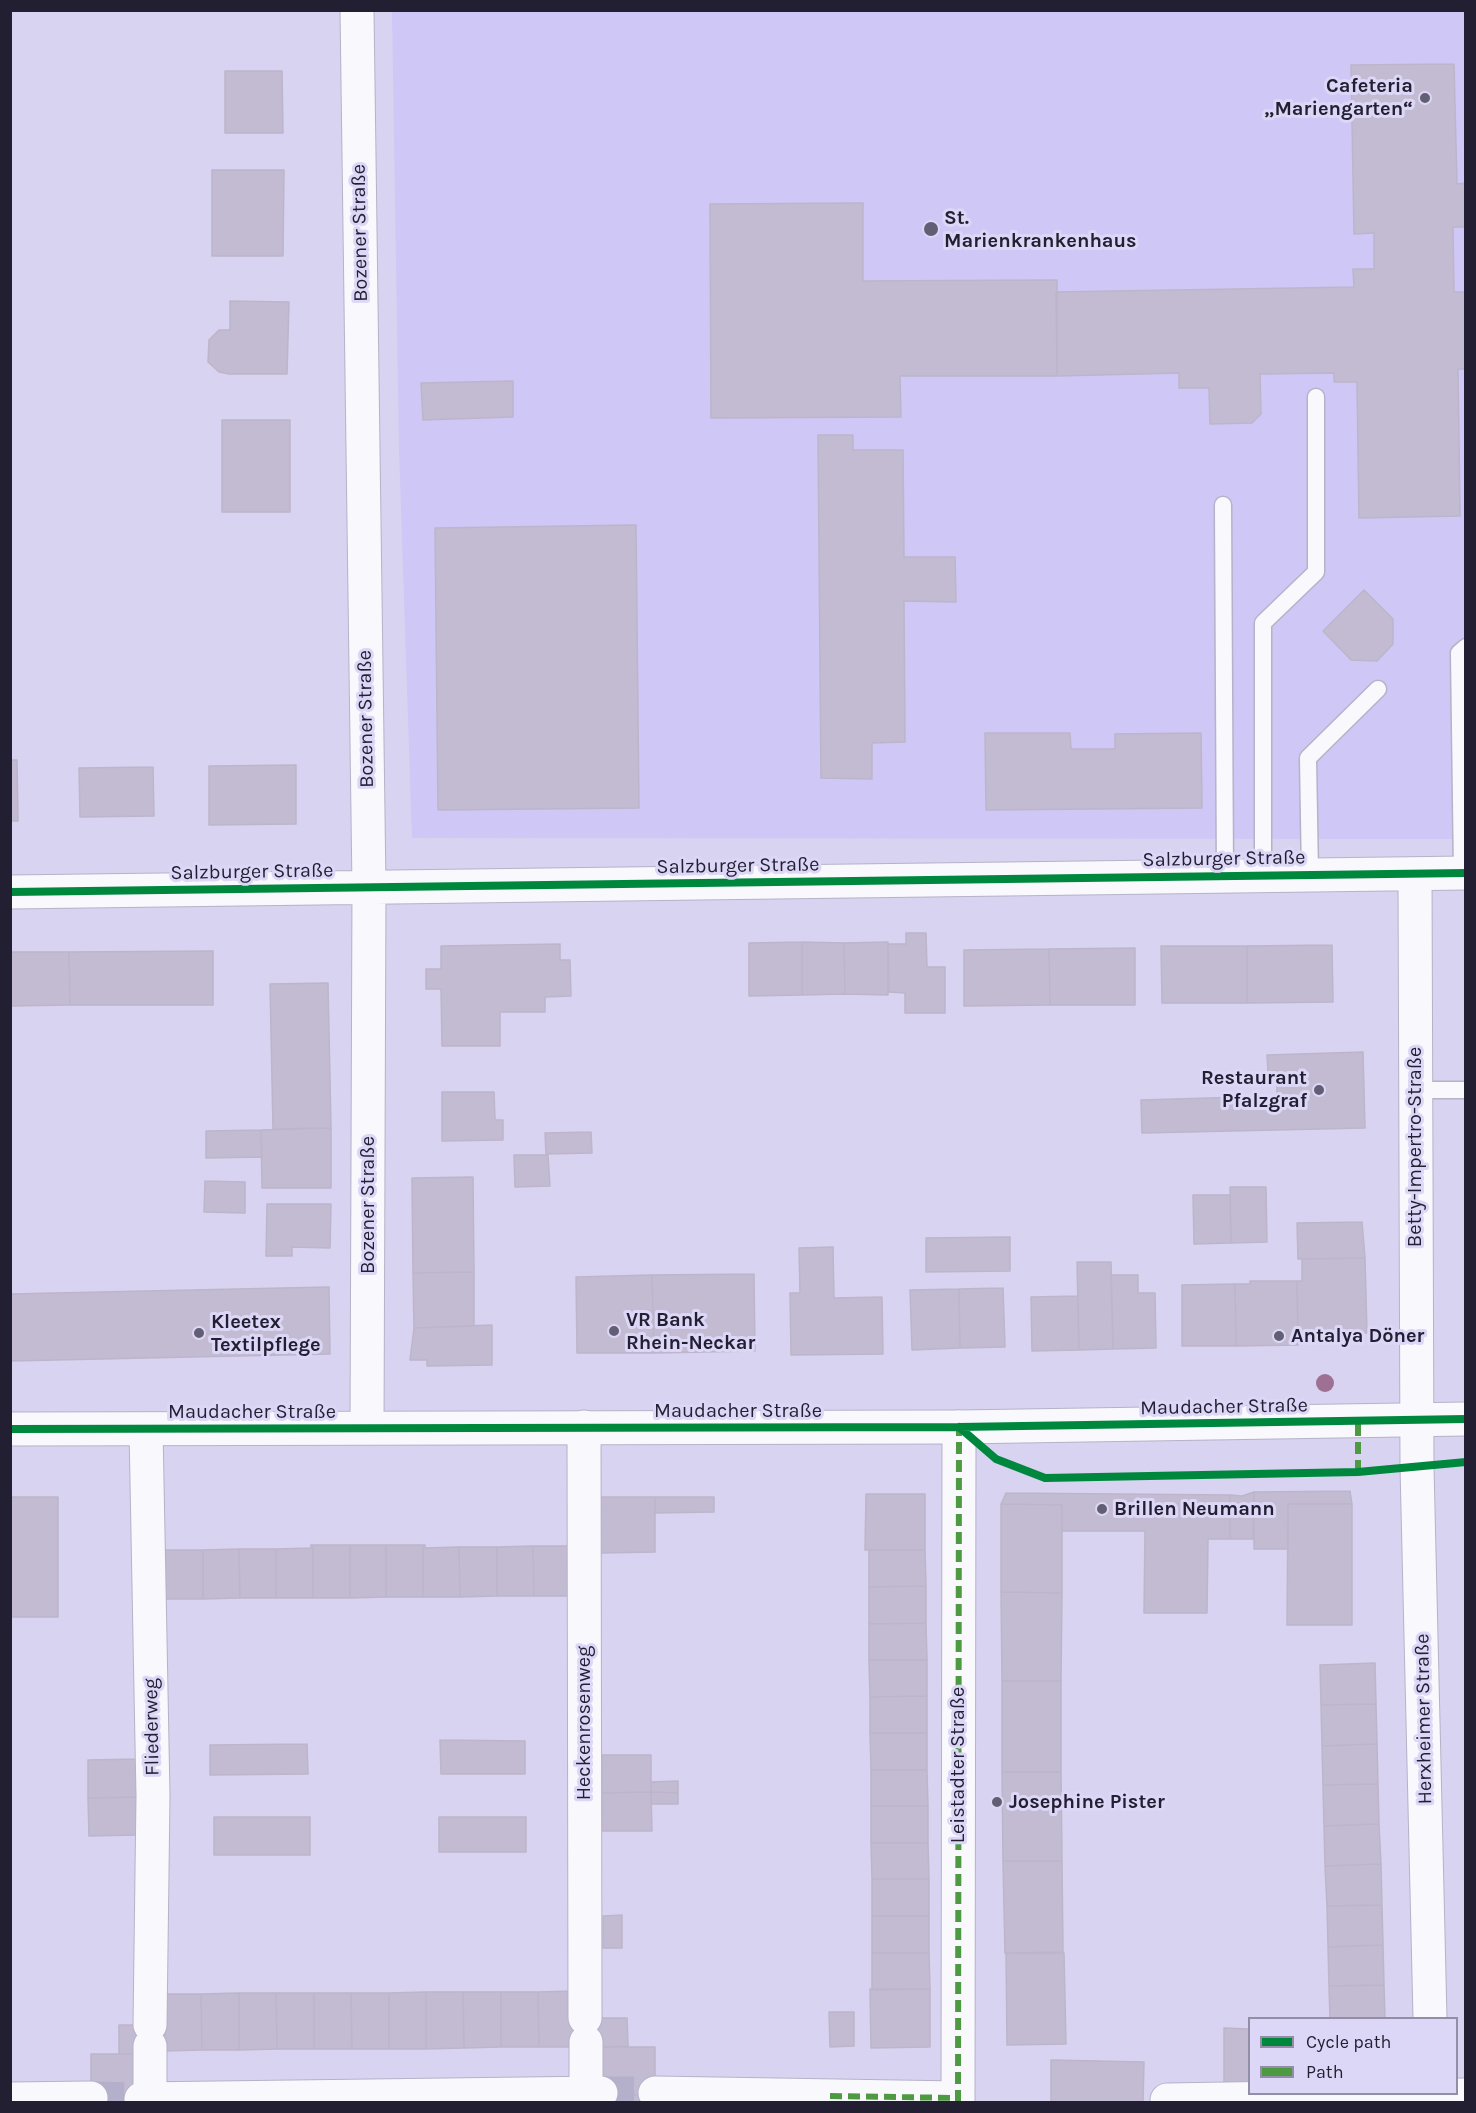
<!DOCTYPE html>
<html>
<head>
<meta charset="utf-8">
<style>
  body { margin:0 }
  #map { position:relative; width:1476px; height:2113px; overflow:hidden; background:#d8d3f0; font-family:Karla,sans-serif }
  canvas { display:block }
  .frame { position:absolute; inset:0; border:12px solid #231f32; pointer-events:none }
  .legend { position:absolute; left:1248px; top:2017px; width:210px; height:78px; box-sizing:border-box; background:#ddd7f7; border:2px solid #938da8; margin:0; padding:8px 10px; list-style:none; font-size:18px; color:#231f32 }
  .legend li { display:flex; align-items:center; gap:12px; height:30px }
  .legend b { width:30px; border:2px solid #938da8 }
</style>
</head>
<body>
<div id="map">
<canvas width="1476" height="2113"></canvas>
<div class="frame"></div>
<ul class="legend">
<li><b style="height:8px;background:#00873e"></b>Cycle path</li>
<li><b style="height:8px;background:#4d9a43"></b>Path</li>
</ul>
</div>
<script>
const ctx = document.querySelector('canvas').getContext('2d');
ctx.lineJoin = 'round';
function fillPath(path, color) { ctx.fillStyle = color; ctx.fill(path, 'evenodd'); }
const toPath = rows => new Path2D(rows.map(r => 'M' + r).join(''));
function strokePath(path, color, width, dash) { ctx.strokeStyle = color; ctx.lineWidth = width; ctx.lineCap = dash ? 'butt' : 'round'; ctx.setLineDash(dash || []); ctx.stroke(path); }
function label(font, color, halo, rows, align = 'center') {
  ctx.font = font + ' Karla,sans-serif'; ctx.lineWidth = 6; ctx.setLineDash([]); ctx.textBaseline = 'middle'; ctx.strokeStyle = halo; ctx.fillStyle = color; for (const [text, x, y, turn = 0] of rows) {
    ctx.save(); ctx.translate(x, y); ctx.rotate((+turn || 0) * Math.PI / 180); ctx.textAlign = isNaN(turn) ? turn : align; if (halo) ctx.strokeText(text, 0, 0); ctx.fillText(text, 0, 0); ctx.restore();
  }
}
const built = toPath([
  [392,11,1465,11,1465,839,412,838,399,448]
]);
const building = toPath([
  [196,10,289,10,289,11,196,10],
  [1454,64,1457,184,1466,183,1466,227,1453,227,1454,292,1466,292,1466,369,1458,369,1460,516,1359,518,1357,382,1334,382,1334,373,1260,374,1261,414,1252,423,1210,424,1209,388,1179,388,1179,373,1057,376,1056,292,1354,287,1353,269,1374,269,1374,233,1354,234,1351,65,1454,64],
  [225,71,282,71,283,133,225,133,225,71],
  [212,170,284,170,283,256,212,256,212,170],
  [863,203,863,281,1057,280,1057,376,900,376,901,417,711,418,710,204,863,203],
  [230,301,289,302,287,374,229,374,219,372,208,362,209,340,219,330,230,330,230,301],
  [513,381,513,417,423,420,421,383,513,381],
  [222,420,290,420,290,512,222,512,222,420],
  [818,435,853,435,853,450,903,450,904,557,955,557,956,602,904,601,905,742,872,743,872,779,821,778,818,435],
  [636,525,639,808,438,810,435,528,636,525],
  [1364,590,1393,619,1393,644,1377,661,1351,660,1323,631,1364,590],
  [985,733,1070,733,1071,749,1115,749,1115,734,1201,733,1202,808,986,810,985,733],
  [10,760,17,760,18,821,10,821,10,760],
  [296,765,296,824,209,825,209,766,296,765],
  [153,767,154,816,80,817,79,768,153,767],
  [906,933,926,933,927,967,945,967,945,1013,905,1013,905,993,889,992,888,944,906,944,906,933],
  [802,942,802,995,749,996,749,943,802,942],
  [802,942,844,943,845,994,802,995,802,942],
  [888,942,888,995,845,994,844,943,888,942],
  [560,944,560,960,570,960,571,996,545,997,545,1012,500,1012,500,1046,442,1046,441,989,426,989,426,969,441,969,441,946,560,944],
  [1332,945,1333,1002,1247,1003,1247,946,1332,945],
  [1161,946,1247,946,1247,1003,1162,1003,1161,946],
  [1135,948,1135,1005,1050,1005,1049,949,1135,948],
  [1049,949,1050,1005,964,1006,964,950,1049,949],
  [213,951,213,1005,70,1005,69,952,213,951],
  [10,952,69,952,70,1005,10,1006,10,952],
  [328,983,331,1128,273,1129,270,984,328,983],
  [1363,1052,1365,1128,1142,1133,1141,1100,1277,1096,1277,1071,1268,1072,1267,1055,1363,1052],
  [442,1092,494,1092,495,1120,503,1120,503,1140,442,1141,442,1092],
  [331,1128,331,1188,262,1188,261,1130,331,1128],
  [261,1130,262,1157,206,1158,206,1131,261,1130],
  [591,1132,592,1153,546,1154,545,1133,591,1132],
  [514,1155,548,1155,550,1186,515,1187,514,1155],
  [473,1177,474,1272,413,1273,412,1178,473,1177],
  [205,1181,245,1182,245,1213,204,1212,205,1181],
  [1230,1187,1266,1187,1267,1242,1231,1243,1230,1187],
  [1193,1195,1230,1195,1231,1243,1194,1244,1193,1195],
  [267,1204,331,1204,330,1248,292,1247,292,1256,266,1256,267,1204],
  [1362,1222,1365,1258,1298,1259,1297,1223,1362,1222],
  [1010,1237,1010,1271,926,1272,926,1238,1010,1237],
  [833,1247,834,1298,882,1297,883,1354,791,1355,790,1293,800,1293,799,1248,833,1247],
  [1365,1258,1367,1333,1298,1334,1297,1281,1302,1281,1302,1259,1365,1258],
  [1077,1262,1111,1262,1113,1349,1079,1350,1077,1262],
  [474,1272,474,1326,414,1328,413,1273,474,1272],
  [754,1274,755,1351,654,1353,652,1275,754,1274],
  [652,1275,654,1353,577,1353,576,1277,652,1275],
  [1111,1275,1138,1275,1138,1293,1155,1293,1156,1348,1113,1349,1111,1275],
  [1250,1281,1297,1281,1298,1345,1236,1346,1235,1284,1250,1284,1250,1281],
  [1235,1284,1236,1346,1182,1346,1182,1285,1235,1284],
  [329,1287,330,1354,10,1361,10,1294,329,1287],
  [1003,1288,1005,1347,960,1348,959,1289,1003,1288],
  [959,1289,960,1348,912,1350,910,1290,959,1289],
  [1078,1296,1079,1350,1032,1351,1031,1297,1078,1296],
  [492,1325,492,1365,427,1366,427,1360,410,1360,414,1328,492,1325],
  [1350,1491,1352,1504,1288,1504,1288,1549,1254,1549,1254,1492,1350,1491],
  [1254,1492,1253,1539,1230,1539,1230,1495,1242,1496,1254,1492],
  [1006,1493,1230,1495,1230,1539,1208,1539,1207,1613,1144,1613,1145,1531,1062,1531,1062,1505,1001,1504,1006,1493],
  [866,1494,925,1494,925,1550,865,1550,866,1494],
  [10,1497,58,1497,58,1617,10,1617,10,1497],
  [600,1497,655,1497,655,1552,600,1553,600,1497],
  [655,1497,714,1497,714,1512,655,1513,655,1497],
  [1001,1504,1062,1505,1062,1593,1001,1592,1001,1504],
  [1288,1504,1352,1504,1352,1625,1287,1625,1288,1504],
  [311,1545,313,1545,313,1598,276,1598,276,1549,311,1548,311,1545],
  [313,1545,350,1545,350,1598,313,1598,313,1545],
  [350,1545,386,1545,386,1597,350,1598,350,1545],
  [386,1545,423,1545,423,1597,386,1597,386,1545],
  [423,1545,425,1545,425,1548,459,1547,460,1597,423,1597,423,1545],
  [533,1546,571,1546,571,1596,534,1596,533,1546],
  [533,1546,534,1596,497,1596,497,1547,533,1546],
  [459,1547,497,1547,497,1596,460,1597,459,1547],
  [239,1549,276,1549,276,1598,240,1598,239,1549],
  [239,1549,240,1598,203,1599,203,1550,239,1549],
  [164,1550,203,1550,203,1599,165,1599,164,1550],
  [869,1550,925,1550,926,1586,869,1587,869,1550],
  [926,1586,926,1623,869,1624,869,1587,926,1586],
  [1001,1592,1062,1593,1061,1681,1002,1681,1001,1592],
  [926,1623,927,1660,869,1660,869,1624,926,1623],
  [869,1660,927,1660,927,1696,870,1697,869,1660],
  [1375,1663,1376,1704,1321,1705,1320,1665,1375,1663],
  [1002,1681,1061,1681,1061,1772,1002,1772,1002,1681],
  [927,1696,927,1733,870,1733,870,1697,927,1696],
  [1376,1704,1377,1744,1322,1746,1321,1705,1376,1704],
  [870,1733,927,1733,927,1770,871,1770,870,1733],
  [440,1740,525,1741,525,1774,441,1774,440,1740],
  [307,1744,308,1774,210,1775,210,1745,307,1744],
  [1377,1744,1378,1784,1323,1785,1322,1746,1377,1744],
  [602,1755,651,1755,651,1792,602,1793,602,1755],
  [137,1759,138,1797,88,1798,88,1760,137,1759],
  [871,1770,927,1770,928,1806,871,1806,871,1770],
  [1002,1772,1061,1772,1062,1861,1003,1861,1002,1772],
  [678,1781,678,1793,651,1792,651,1782,678,1781],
  [1378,1784,1379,1824,1324,1826,1323,1785,1378,1784],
  [651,1792,678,1793,678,1804,651,1804,651,1792],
  [651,1792,652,1831,602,1831,602,1793,651,1792],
  [138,1797,138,1835,89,1836,88,1798,138,1797],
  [871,1806,928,1806,928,1843,871,1843,871,1806],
  [214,1817,310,1817,310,1855,214,1855,214,1817],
  [439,1817,526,1817,526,1852,439,1852,439,1817],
  [1379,1824,1381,1864,1325,1866,1324,1826,1379,1824],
  [871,1843,928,1843,929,1879,872,1879,871,1843],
  [1003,1861,1062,1861,1063,1952,1005,1953,1003,1861],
  [1381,1864,1382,1905,1327,1906,1325,1866,1381,1864],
  [872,1879,929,1879,929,1916,872,1916,872,1879],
  [1382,1905,1383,1945,1328,1947,1327,1906,1382,1905],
  [622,1915,622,1948,603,1948,603,1916,622,1915],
  [872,1916,929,1916,929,1953,872,1953,872,1916],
  [1383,1945,1384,1985,1329,1986,1328,1947,1383,1945],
  [872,1953,929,1953,930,1989,872,1990,872,1953],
  [1006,1953,1064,1953,1066,2044,1007,2045,1006,1953],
  [1384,1985,1385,2018,1330,2018,1329,1986,1384,1985],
  [870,1989,930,1989,930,2047,871,2048,870,1989],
  [576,1991,577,2047,539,2047,538,1992,576,1991],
  [426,1992,426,2049,389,2049,389,1993,426,1992],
  [426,1992,463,1992,464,2048,426,2049,426,1992],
  [463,1992,501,1992,501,2047,464,2048,463,1992],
  [501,1992,538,1992,539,2047,501,2047,501,1992],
  [239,1993,239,2050,202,2050,201,1994,239,1993],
  [239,1993,276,1993,277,2049,239,2050,239,1993],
  [276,1993,314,1993,314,2049,277,2049,276,1993],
  [314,1993,351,1993,352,2049,314,2049,314,1993],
  [351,1993,389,1993,389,2049,352,2049,351,1993],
  [164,1994,201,1994,202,2050,165,2051,164,1994],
  [829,2012,854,2012,854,2046,830,2047,829,2012],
  [576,2018,627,2018,628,2046,601,2047,576,2018],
  [119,2025,164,2025,165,2046,138,2054,119,2054,119,2025],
  [1224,2028,1250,2029,1250,2084,1224,2084,1224,2028],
  [601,2047,655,2047,655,2095,601,2095,601,2047],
  [91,2054,138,2054,140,2101,91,2101,91,2054],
  [1051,2060,1144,2062,1143,2102,1051,2102,1051,2060],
  [601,2095,655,2095,655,2102,601,2102,601,2095]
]);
const minorTunnel = toPath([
  [601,2093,655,2093],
  [91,2098,141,2099]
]);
const service = toPath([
  [1223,505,1225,876],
  [1462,873,1459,653,1466,647],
  [1263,875,1263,623,1316,572,1316,397],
  [1310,875,1308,758,1378,689],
  [1415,1090,1466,1090]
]);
const minor = toPath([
  [357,10,369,887,367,1427],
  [1415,874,1417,1467,1430,2018],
  [10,892,1466,873],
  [584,1427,585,2018],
  [146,1429,153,1796,150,2025],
  [586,2042,586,2094],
  [655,2093,958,2098],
  [150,2098,150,2046],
  [10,2099,91,2098],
  [141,2099,601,2093],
  [958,2102,959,1427],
  [1167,2102,1167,2100,1466,2095]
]);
const secondary = toPath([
  [10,1429,959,1427,1466,1419]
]);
const quiet = toPath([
  [1358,1472,1358,1421],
  [830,2096,958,2098],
  [958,2102,959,1427]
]);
const cycleway = toPath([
  [10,892,1466,873],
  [959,1427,996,1459,1045,1478,1358,1472,1466,1462],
  [10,1429,959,1427,1466,1419]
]);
const trees = [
  [1325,1383]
];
const markers = [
  [1425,98,6,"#625e74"],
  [931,229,8,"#625e74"],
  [1319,1090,6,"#625e74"],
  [614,1331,6,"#625e74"],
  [199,1333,6,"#625e74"],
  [1279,1336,6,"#625e74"],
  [1102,1509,6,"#625e74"],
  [997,1802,6,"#625e74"]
];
const poiNames = [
  ["Cafeteria",1413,86,"right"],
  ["„Mariengarten“",1413,109,"right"],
  ["St.",944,218],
  ["Marienkrankenhaus",944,241],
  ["Restaurant",1307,1078,"right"],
  ["Pfalzgraf",1307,1101,"right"],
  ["VR Bank",626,1320],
  ["Rhein-Neckar",626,1343],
  ["Kleetex",211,1322],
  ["Textilpflege",211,1345],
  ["Antalya Döner",1291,1336],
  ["Brillen Neumann",1114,1509],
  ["Josephine Pister",1009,1802]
];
const streetNames = [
  ["Bozener Straße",360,233,-91],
  ["Bozener Straße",366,719,-91],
  ["Salzburger Straße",1224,859,-1],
  ["Salzburger Straße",738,866,-1],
  ["Salzburger Straße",252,872,-1],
  ["Betty-Impertro-Straße",1415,1147,-90],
  ["Bozener Straße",368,1205,-90],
  ["Maudacher Straße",1224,1407,-1],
  ["Maudacher Straße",738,1411],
  ["Maudacher Straße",252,1412],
  ["Herxheimer Straße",1424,1719,-91],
  ["Heckenrosenweg",584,1723,-90],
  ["Fliederweg",152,1727,-91],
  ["Leistadter Straße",958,1765,-90]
];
fillPath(built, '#cfc7f5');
fillPath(building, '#c3bbd2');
strokePath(building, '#bdb5cb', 1.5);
strokePath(minorTunnel, '#b4afca', 33, [33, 16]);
strokePath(service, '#b6b2c8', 19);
strokePath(minor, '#b6b2c8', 35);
strokePath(secondary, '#b6b2c8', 35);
strokePath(service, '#f9f8fd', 16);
strokePath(minor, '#f9f8fd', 33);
strokePath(secondary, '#f9f8fd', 33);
strokePath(quiet, '#4d9a43', 6, [12, 6]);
strokePath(cycleway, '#00873e', 8);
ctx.fillStyle = '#9e7094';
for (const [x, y] of trees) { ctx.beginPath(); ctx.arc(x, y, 9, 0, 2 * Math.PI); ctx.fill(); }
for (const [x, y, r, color] of markers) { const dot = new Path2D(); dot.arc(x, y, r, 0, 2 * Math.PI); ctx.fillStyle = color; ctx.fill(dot); strokePath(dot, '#ddd7f7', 2); }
label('bold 20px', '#231f32', '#ddd7f7', poiNames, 'left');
label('20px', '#231f32', '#ddd7f7', streetNames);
</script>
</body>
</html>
